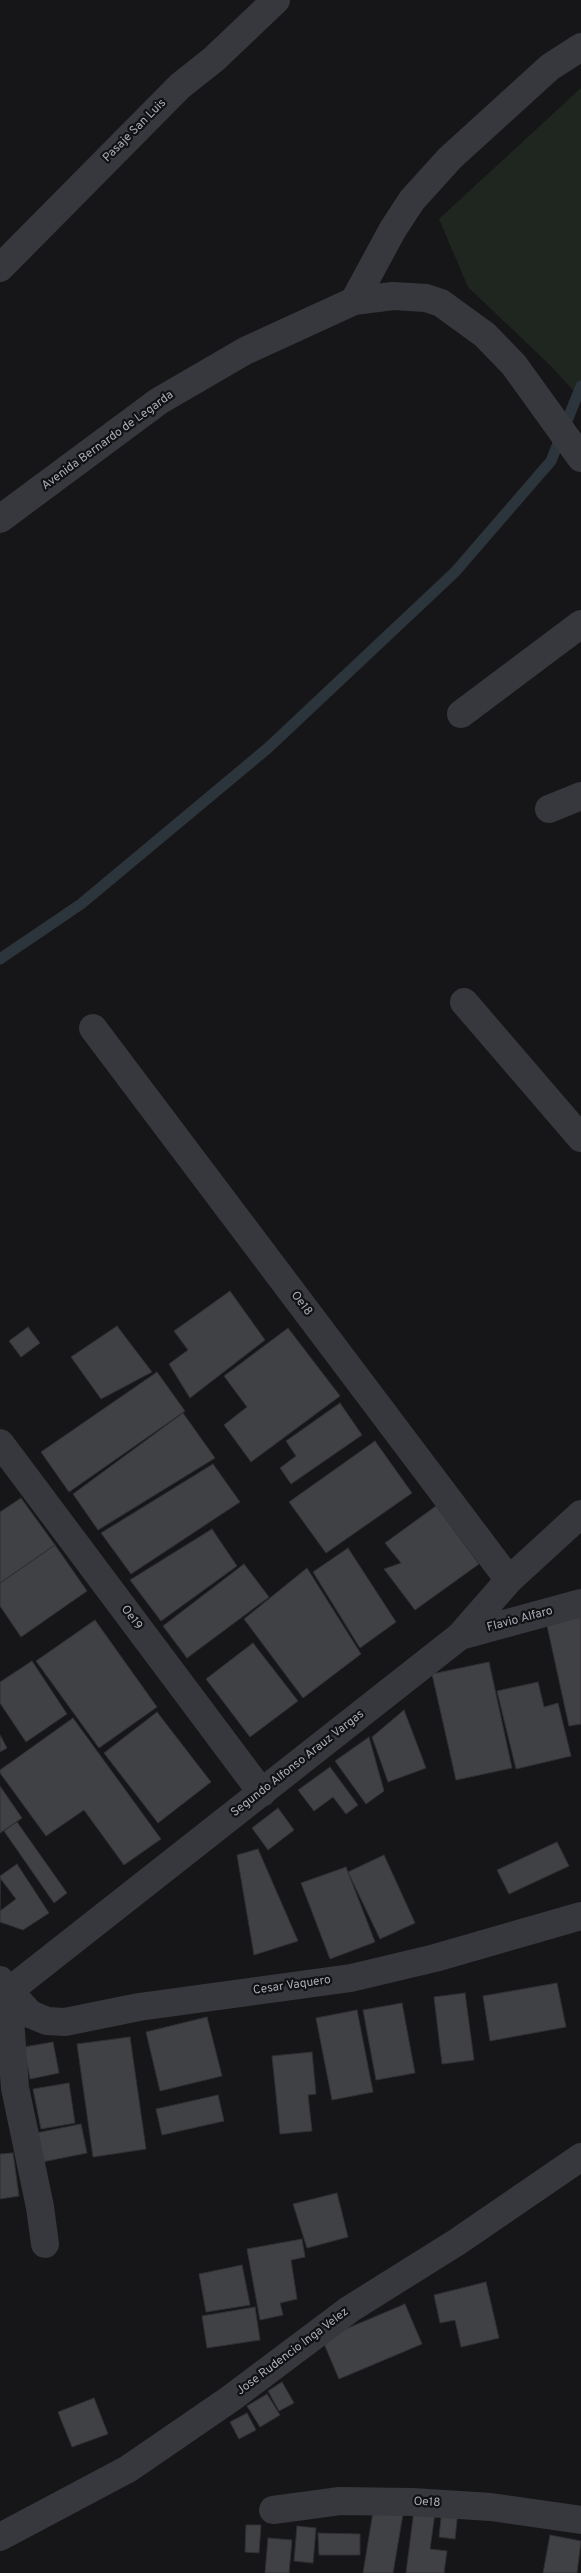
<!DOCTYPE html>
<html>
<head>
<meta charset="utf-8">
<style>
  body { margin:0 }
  canvas { display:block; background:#161618 }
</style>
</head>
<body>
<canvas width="581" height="2573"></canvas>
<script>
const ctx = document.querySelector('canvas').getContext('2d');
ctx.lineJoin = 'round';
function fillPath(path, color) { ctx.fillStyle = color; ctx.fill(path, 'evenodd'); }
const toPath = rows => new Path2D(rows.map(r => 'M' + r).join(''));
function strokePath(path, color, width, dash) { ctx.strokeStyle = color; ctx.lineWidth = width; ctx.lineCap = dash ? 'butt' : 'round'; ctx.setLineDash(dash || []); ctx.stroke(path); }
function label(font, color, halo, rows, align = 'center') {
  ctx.font = font + ' Overpass,sans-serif'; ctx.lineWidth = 4.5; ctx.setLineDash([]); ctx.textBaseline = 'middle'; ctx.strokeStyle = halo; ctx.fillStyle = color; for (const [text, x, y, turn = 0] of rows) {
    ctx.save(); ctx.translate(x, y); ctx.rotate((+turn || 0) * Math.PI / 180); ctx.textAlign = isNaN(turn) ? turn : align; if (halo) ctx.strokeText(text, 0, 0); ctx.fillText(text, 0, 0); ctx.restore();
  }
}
const green = toPath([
  [581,88,581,399,551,366,468,287,439,219]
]);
const stream = toPath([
  [0,959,81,904,268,748,455,572,551,461,581,386]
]);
const building = toPath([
  [230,1291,265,1340,190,1398,169,1364,188,1350,174,1331,230,1291],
  [117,1326,152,1372,101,1399,71,1357,117,1326],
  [28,1327,40,1343,21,1357,9,1341,28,1327],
  [288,1328,340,1396,251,1462,224,1425,247,1407,224,1376,288,1328],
  [157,1372,185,1411,69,1492,41,1452,157,1372],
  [340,1403,362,1435,291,1484,280,1468,296,1456,286,1441,340,1403],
  [183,1413,215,1458,98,1530,73,1494,183,1413],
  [375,1441,412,1493,326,1553,289,1502,375,1441],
  [213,1464,240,1502,131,1574,101,1533,213,1464],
  [21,1498,55,1545,0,1583,0,1512,21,1498],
  [436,1506,479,1564,415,1610,384,1569,401,1563,385,1543,436,1506],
  [212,1529,237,1566,161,1621,130,1580,212,1529],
  [55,1545,87,1591,21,1637,0,1606,0,1583,55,1545],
  [348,1548,396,1622,360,1648,313,1572,348,1548],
  [244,1564,269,1597,187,1658,163,1626,244,1564],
  [307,1568,361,1654,303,1698,244,1619,307,1568],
  [581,1614,581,1724,569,1726,546,1621,581,1614],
  [95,1620,157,1707,99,1748,36,1661,95,1620],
  [253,1643,298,1701,250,1737,206,1679,253,1643],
  [32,1661,67,1714,26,1742,0,1703,0,1682,32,1661],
  [489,1662,512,1768,456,1780,432,1674,489,1662],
  [538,1682,544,1707,558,1703,571,1756,516,1769,497,1691,538,1682],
  [404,1710,426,1768,388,1782,372,1737,404,1710],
  [157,1712,211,1782,158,1823,104,1753,157,1712],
  [73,1718,161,1839,124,1865,84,1810,46,1836,0,1773,0,1770,73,1718],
  [0,1735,7,1748,0,1752,0,1735],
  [369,1737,384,1791,366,1804,335,1761,369,1737],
  [330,1767,358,1805,346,1814,333,1797,314,1811,298,1790,330,1767],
  [0,1786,22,1818,0,1833,0,1786],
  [278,1808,294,1830,268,1850,252,1828,278,1808],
  [17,1822,67,1893,54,1903,4,1831,17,1822],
  [557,1842,569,1866,509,1894,497,1870,557,1842],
  [258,1849,298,1941,254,1955,237,1855,258,1849],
  [384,1855,415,1923,380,1939,348,1872,384,1855],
  [17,1864,49,1913,23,1930,0,1922,0,1876,17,1864],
  [346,1867,375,1942,330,1959,301,1883,346,1867],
  [0,1878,16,1899,0,1911,0,1878],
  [557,1983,566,2027,490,2041,483,1996,557,1983],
  [465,1993,474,2060,442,2064,434,1997,465,1993],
  [402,2003,415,2073,376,2080,363,2010,402,2003],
  [357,2010,373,2092,332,2100,316,2018,357,2010],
  [207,2017,222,2076,160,2091,146,2032,207,2017],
  [130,2037,146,2149,93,2157,77,2044,130,2037],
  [53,2042,59,2073,30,2079,24,2047,53,2042],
  [312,2052,316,2094,308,2095,312,2131,280,2134,272,2056,312,2052],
  [69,2083,75,2123,41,2129,33,2089,69,2083],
  [218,2095,224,2121,162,2135,156,2109,218,2095],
  [81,2124,87,2153,37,2163,31,2134,81,2124],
  [13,2153,19,2196,0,2199,0,2154,13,2153],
  [337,2193,348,2237,307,2248,293,2204,337,2193],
  [302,2239,305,2257,291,2260,297,2299,280,2303,283,2315,260,2320,247,2249,302,2239],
  [242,2265,250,2305,206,2312,199,2274,242,2265],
  [486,2282,499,2338,461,2347,455,2320,440,2323,434,2295,486,2282],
  [405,2304,422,2344,339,2379,322,2339,405,2304],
  [255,2307,260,2340,207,2348,202,2316,255,2307],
  [282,2382,294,2403,279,2411,268,2391,282,2382],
  [267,2394,280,2415,260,2427,247,2406,267,2394],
  [94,2398,108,2434,72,2447,58,2412,94,2398],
  [247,2413,256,2430,239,2439,230,2422,247,2413],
  [442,2509,458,2511,455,2539,439,2537,442,2509],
  [414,2510,435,2513,430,2549,447,2551,444,2573,406,2573,414,2510],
  [373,2512,403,2514,393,2573,363,2573,373,2512],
  [246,2525,261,2525,259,2553,245,2552,246,2525],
  [297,2526,316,2528,313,2563,294,2561,297,2526],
  [318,2533,360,2534,360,2555,319,2555,318,2533],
  [550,2535,581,2541,577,2573,543,2573,550,2535],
  [268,2538,292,2540,289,2573,265,2573,268,2538]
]);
const minor = toPath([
  [0,268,180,86,214,59,276,0],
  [354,301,393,229,412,200,450,158,550,67,581,47],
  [0,519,159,401,245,351,354,301,393,296,426,298,441,303,485,335,514,365,581,458],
  [461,714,581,624],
  [549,809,581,796],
  [464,1002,581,1138],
  [93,1028,509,1580],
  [0,1443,262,1793],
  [460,1636,581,1603],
  [0,1980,30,2014,47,2021,65,2022,139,2007,351,1978,435,1958,581,1916],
  [8,1991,15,2088,40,2207,45,2244],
  [0,1998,460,1636,509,1580,581,1514],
  [273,2510,340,2501,412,2502,491,2507,581,2520],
  [0,2537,128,2469,230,2399,350,2309,457,2242,581,2157]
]);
const streetNames = [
  ["Pasaje San Luis",135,131,-45],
  ["Avenida Bernardo de Legarda",108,441,-36],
  ["Oe18",301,1304,53],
  ["Oe19",131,1618,53],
  ["Flavio Alfaro",520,1620,-15],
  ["Segundo Alfonso Arauz Vargas",298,1764,-38],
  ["Cesar Vaquero",292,1986,-8],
  ["Jose Rudencio Inga Velez",293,2352,-37],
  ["Oe18",427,2503,3]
];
fillPath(green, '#1e261f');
strokePath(stream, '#2c353c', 11);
fillPath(building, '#404145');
strokePath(building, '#303034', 1);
strokePath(minor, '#37383d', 28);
label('12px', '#a8adb8', '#111113', streetNames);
</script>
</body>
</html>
